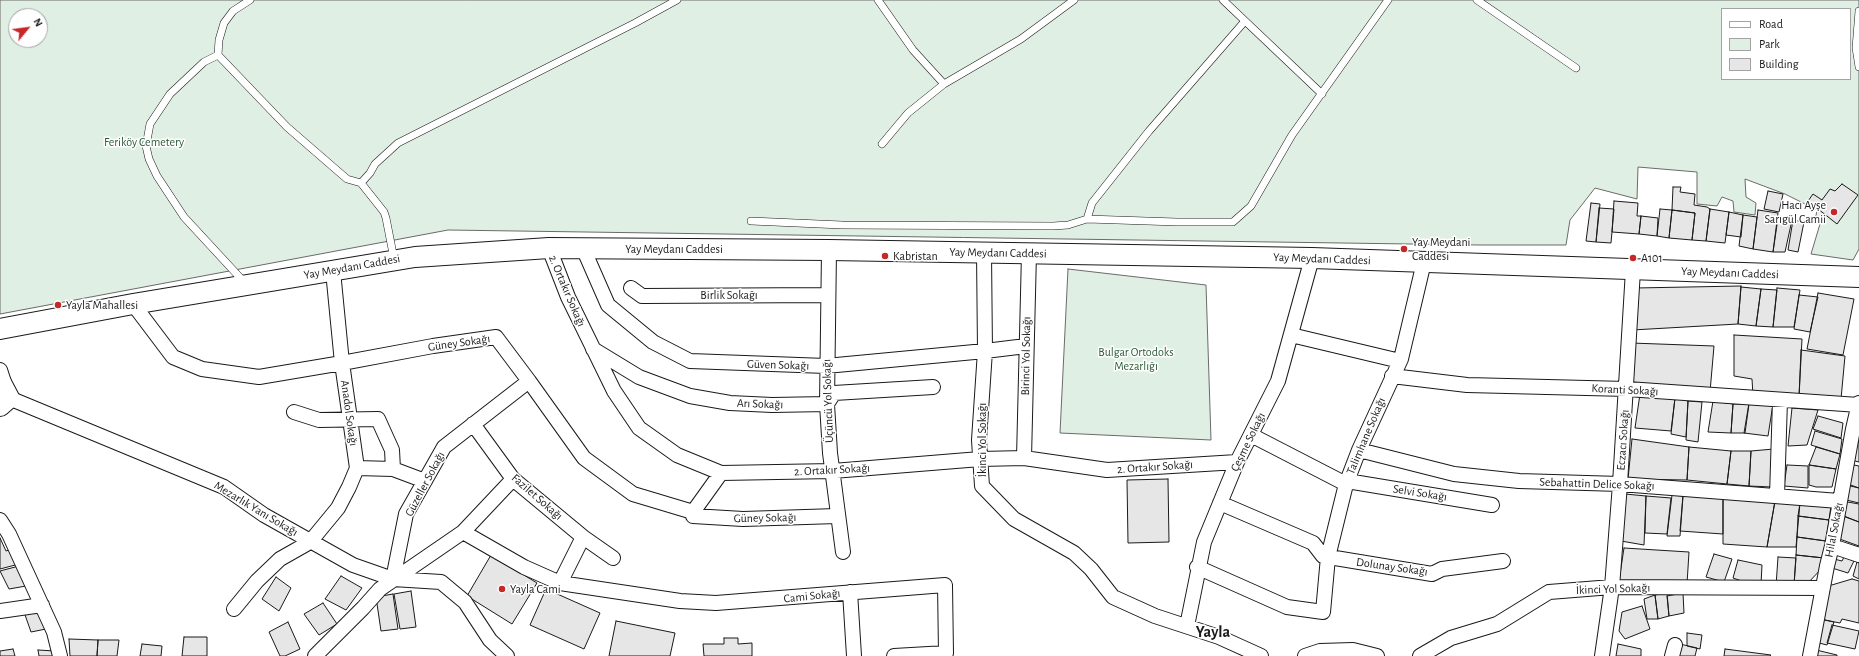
<!DOCTYPE html>
<html>
<head>
<meta charset="utf-8">
<style>
  body { margin:0 }
  #map { position:relative; width:1859px; height:656px; overflow:hidden; background:#fff; font-family:"Alegreya Sans",sans-serif }
  canvas { display:block }
  .legend { position:absolute; left:1721px; top:8px; width:130px; height:72px; box-sizing:border-box; background:#fff; border:1px solid #a3a3a3; margin:0; padding:5px 7px; list-style:none; font-size:12px; color:#1a1a1a }
  .legend li { display:flex; align-items:center; gap:8px; height:20px }
  .legend b { width:20px; border:1px solid #a3a3a3 }
  .north { position:absolute; left:8px; top:8px; width:40px; height:40px; box-sizing:border-box; background:#fff; border:1px solid #a3a3a3; border-radius:50%; rotate:61deg; font-size:11px; font-weight:700; line-height:16px; text-align:center; color:#1a1a1a }
  .north::after { content:''; display:block; margin:auto; width:14px; height:18px; background:#c62828; clip-path:polygon(50% 0,100% 100%,50% 72%,0 100%) }
</style>
</head>
<body>
<div id="map">
<canvas width="1859" height="656"></canvas>
<ul class="legend">
<li><b style="height:5px;background:#fff"></b>Road</li>
<li><b style="height:11px;background:#e0efe3"></b>Park</li>
<li><b style="height:11px;background:#e6e6e6"></b>Building</li>
</ul>
<div class="north">N</div>
</div>
<script>
const ctx = document.querySelector('canvas').getContext('2d');
ctx.lineJoin = 'round';
function fillPath(path, color) { ctx.fillStyle = color; ctx.fill(path, 'evenodd'); }
const toPath = rows => new Path2D(rows.map(r => 'M' + r).join(''));
function strokePath(path, color, width, dash) { ctx.strokeStyle = color; ctx.lineWidth = width; ctx.lineCap = dash ? 'butt' : 'round'; ctx.setLineDash(dash || []); ctx.stroke(path); }
function label(font, color, halo, rows, align = 'center') {
  ctx.font = font + ' "Alegreya Sans",sans-serif'; ctx.lineWidth = 3; ctx.setLineDash([]); ctx.textBaseline = 'middle'; ctx.strokeStyle = halo; ctx.fillStyle = color; for (const [text, x, y, turn = 0] of rows) {
    ctx.save(); ctx.translate(x, y); ctx.rotate((+turn || 0) * Math.PI / 180); ctx.textAlign = isNaN(turn) ? turn : align; if (halo) ctx.strokeText(text, 0, 0); ctx.fillText(text, 0, 0); ctx.restore();
  }
}
const green = toPath([
  [0,0,1859,0,1859,249,1853,260,1811,254,1820,224,1815,221,1817,210,1785,194,1745,179,1746,197,1756,203,1755,215,1734,212,1733,201,1722,197,1717,206,1697,204,1697,172,1638,167,1637,199,1595,188,1570,220,1566,245,1479,245,448,230,0,314,0,0],
  [1722,9,1850,9,1850,79,1722,79,1722,9],
  [16,16,40,16,40,40,16,40,16,16],
  [1068,269,1206,285,1211,440,1060,433,1068,269]
]);
const building = toPath([
  [1842,184,1858,195,1837,224,1808,201,1813,194,1822,200,1830,189,1835,191,1842,184],
  [1673,187,1681,187,1680,192,1695,194,1694,205,1707,207,1710,209,1706,241,1692,240,1695,213,1672,210,1673,187],
  [1768,191,1783,194,1779,212,1764,209,1768,191],
  [1614,201,1638,203,1637,216,1641,216,1639,234,1612,232,1614,201],
  [1591,203,1600,204,1596,242,1586,241,1591,203],
  [1599,208,1614,209,1611,243,1596,242,1599,208],
  [1660,209,1672,210,1669,238,1657,236,1660,209],
  [1710,209,1729,212,1725,243,1706,241,1710,209],
  [1672,210,1695,213,1692,240,1669,238,1672,210],
  [1758,210,1778,213,1773,252,1753,249,1758,210],
  [1729,212,1743,215,1741,237,1726,235,1729,212],
  [1743,215,1757,217,1753,249,1739,246,1743,215],
  [1641,216,1658,218,1657,236,1639,234,1641,216],
  [1778,218,1792,220,1785,252,1773,252,1778,218],
  [1793,220,1804,222,1798,252,1788,250,1793,220],
  [1741,286,1738,324,1632,330,1635,288,1741,286],
  [1741,287,1761,289,1756,326,1738,324,1741,287],
  [1777,288,1800,290,1794,327,1773,327,1777,288],
  [1761,289,1777,290,1773,327,1756,326,1761,289],
  [1818,293,1854,299,1843,355,1807,349,1818,293],
  [1799,295,1818,297,1810,332,1794,329,1799,295],
  [1734,335,1802,339,1799,397,1753,396,1752,379,1734,376,1734,335],
  [1631,343,1714,346,1710,392,1629,386,1631,343],
  [1801,350,1845,356,1841,399,1799,397,1801,350],
  [1640,394,1675,398,1671,431,1635,428,1640,394],
  [1675,398,1688,401,1686,437,1671,434,1675,398],
  [1688,401,1702,402,1698,442,1686,440,1688,401],
  [1713,401,1733,404,1731,433,1708,432,1713,401],
  [1749,403,1773,404,1768,436,1744,433,1749,403],
  [1733,404,1749,404,1745,433,1731,433,1733,404],
  [1792,408,1818,410,1807,445,1788,446,1792,408],
  [1818,416,1843,423,1841,438,1813,429,1818,416],
  [1815,431,1842,439,1840,454,1811,445,1815,431],
  [1632,439,1689,447,1687,480,1628,479,1632,439],
  [1855,442,1859,442,1859,462,1851,460,1855,442],
  [1689,447,1731,451,1727,484,1687,480,1689,447],
  [1816,447,1840,454,1836,469,1809,465,1816,447],
  [1774,449,1772,487,1749,486,1751,451,1774,449],
  [1731,451,1751,451,1749,486,1727,484,1731,451],
  [1849,464,1859,466,1859,488,1845,483,1849,464],
  [1787,465,1808,466,1808,488,1784,486,1787,465],
  [1809,465,1836,469,1832,487,1816,487,1809,485,1809,465],
  [1168,479,1169,542,1128,543,1127,480,1168,479],
  [1846,485,1859,488,1859,503,1842,499,1846,485],
  [1625,494,1646,496,1644,545,1621,541,1625,494],
  [1672,495,1683,496,1680,536,1667,536,1672,495],
  [1683,495,1723,497,1723,534,1680,531,1683,495],
  [1646,496,1671,498,1667,534,1645,533,1646,496],
  [1723,497,1775,501,1767,547,1723,544,1723,497],
  [1775,501,1800,503,1796,547,1767,547,1775,501],
  [1842,501,1859,504,1859,522,1839,514,1842,501],
  [1800,503,1831,506,1829,520,1798,516,1800,503],
  [1840,515,1859,522,1859,546,1834,537,1840,515],
  [1798,516,1829,520,1826,541,1797,537,1798,516],
  [1797,537,1826,541,1824,558,1796,555,1797,537],
  [0,538,6,551,12,549,19,564,0,569,0,538],
  [1624,548,1689,552,1687,584,1619,581,1624,548],
  [1714,554,1732,559,1724,582,1706,577,1714,554],
  [491,555,537,583,512,624,467,596,491,555],
  [1796,555,1824,558,1823,567,1807,584,1794,585,1796,555],
  [1778,557,1796,558,1794,585,1776,586,1778,557],
  [1844,557,1854,561,1848,573,1832,568,1834,559,1842,561,1844,557],
  [1738,560,1762,565,1761,584,1756,586,1733,578,1738,560],
  [1857,562,1859,563,1859,579,1853,576,1857,562],
  [19,566,26,586,9,589,0,571,19,566],
  [341,576,362,588,346,610,325,599,341,576],
  [276,577,291,588,279,611,262,599,276,577],
  [1852,579,1859,581,1859,623,1842,619,1840,623,1819,619,1825,587,1852,579],
  [546,589,600,613,584,649,530,625,546,589],
  [411,591,416,627,400,629,394,594,411,591],
  [1667,593,1669,616,1658,619,1655,595,1667,593],
  [1683,593,1684,613,1669,616,1667,596,1683,593],
  [393,594,398,629,381,631,376,597,393,594],
  [1655,595,1658,619,1647,619,1644,599,1655,595],
  [323,603,337,624,319,635,304,614,323,603],
  [1642,606,1650,629,1625,639,1619,631,1622,612,1642,606],
  [38,609,46,629,31,632,24,612,38,609],
  [1821,619,1834,622,1827,645,1815,642,1821,619],
  [616,621,675,633,670,656,609,656,616,621],
  [288,622,300,649,285,656,280,656,269,632,288,622],
  [1832,625,1859,631,1855,649,1827,643,1832,625],
  [1687,633,1702,635,1700,649,1687,646,1687,633],
  [184,637,207,637,207,656,182,656,184,637],
  [724,638,738,638,738,644,752,643,752,656,704,656,703,644,724,644,724,638],
  [69,639,98,640,97,656,70,656,69,639],
  [98,640,119,640,117,656,97,656,98,640],
  [142,644,162,646,161,656,140,656,142,644],
  [1618,644,1641,649,1641,656,1616,656,1618,644],
  [1680,644,1697,648,1695,656,1677,656,1680,644],
  [13,649,15,656,0,656,0,651,13,649],
  [1725,649,1771,655,1770,656,1724,656,1725,649],
  [1812,649,1837,655,1837,656,1812,656,1812,649],
  [38,650,55,651,56,656,39,656,38,650]
]);
const lane = toPath([
  [878,0,913,50,944,84],
  [1223,0,1322,94],
  [1477,0,1576,68],
  [1859,11,1856,48,1859,67],
  [218,55,219,40,224,23,233,11,250,0],
  [882,144,908,113,944,84,1021,39,1074,0],
  [361,183,384,212,386,218,394,259],
  [1087,219,1177,222,1233,222,1251,206,1292,135,1388,0],
  [751,221,842,225,1053,226,1068,225,1087,219,1092,203,1149,131,1245,21],
  [245,283,184,217,157,176,149,159,146,146,150,124,170,94,204,62,218,55,287,127,347,179,361,183,370,173,375,164,398,143,635,23,677,0]
]);
const street = toPath([
  [549,248,568,297,614,391,639,428,677,455,721,473,833,471,980,459,1024,458,1107,470,1237,462],
  [583,248,608,305,653,342,690,361,826,366,985,351,1026,346],
  [829,250,827,404,830,453,843,552],
  [984,253,985,351,979,440,982,486,1014,519,1074,553,1091,569,1113,597,1155,616,1219,637,1261,656],
  [631,288,642,296,828,295],
  [133,304,173,357,202,369,259,377,342,363,433,346,496,337,529,381,584,458,633,494,693,512,721,473],
  [1291,335,1400,361],
  [593,349,639,377,690,396,730,403,772,405,827,404,834,393,933,387],
  [0,370,9,398,224,487,264,515,353,565,393,579,441,582,465,602,490,640,507,656],
  [1392,376,1467,385,1627,389,1859,405],
  [294,412,319,420,378,419,392,450,393,469],
  [473,424,513,479,583,537,613,558],
  [1251,435,1346,484],
  [1359,450,1454,474,1519,481,1620,484,1839,501],
  [1024,458,1029,253],
  [357,468,393,469,425,481],
  [1347,481,1492,505],
  [1777,496,1780,400],
  [1220,503,1313,543,1323,556,1432,574,1442,569,1503,561],
  [693,516,743,519,837,516],
  [0,520,9,534,54,632,60,656],
  [463,532,524,567,560,583,680,601,716,603,945,585,946,653,894,656],
  [1832,546,1859,555],
  [1197,567,1287,607,1323,612,1328,557,1346,484,1359,450,1401,359,1424,262],
  [393,579,406,514,444,447,529,381],
  [560,583,583,537],
  [850,592,854,656],
  [234,609,257,581,280,559,310,542,338,508,349,487,357,468,342,363,333,271],
  [0,611,42,605],
  [1187,626,1204,542,1237,462,1278,381,1312,258],
  [315,656,363,608,380,589,463,532,513,479],
  [1305,656,1320,651,1353,650,1377,656],
  [1420,656,1451,638,1497,624,1549,592,1612,587,1823,588],
  [1602,656,1612,587,1620,484,1633,270],
  [1672,656,1675,645],
  [1810,656,1827,566,1832,546,1853,429,1859,403]
]);
const secondary = toPath([
  [0,329,133,304,415,257,549,248,829,250,1312,258,1859,277],
  [0,381,9,398,0,406]
]);
const markers = [
  [1834,212,4,"#c62828"],
  [1404,249,4,"#c62828"],
  [885,256,4,"#c62828"],
  [1633,258,4,"#c62828"],
  [58,305,4,"#c62828"],
  [502,589,4,"#c62828"]
];
const parkNames = [
  ["Feriköy Cemetery",144,142],
  ["Bulgar Ortodoks",1136,352],
  ["Mezarlığı",1136,366]
];
const poiNames = [
  ["Hacı Ayşe",1826,205,"right"],
  ["Sarıgül Camii",1826,219,"right"],
  ["Yay Meydani",1412,242],
  ["Caddesi",1412,256],
  ["Kabristan",893,256],
  ["A101",1641,258],
  ["Yayla Mahallesi",66,305],
  ["Yayla Cami",510,589]
];
const streetNames = [
  ["Yay Meydanı Caddesi",674,249],
  ["Yay Meydanı Caddesi",998,253,1],
  ["Yay Meydanı Caddesi",1322,259,2],
  ["Yay Meydanı Caddesi",352,267,-10],
  ["Yay Meydanı Caddesi",1730,273,2],
  ["2. Ortakır Sokağı",567,291,67],
  ["Birlik Sokağı",729,295],
  ["Güney Sokağı",459,343,-8],
  ["Birinci Yol Sokağı",1026,356,-89],
  ["Güven Sokağı",778,365,2],
  ["Koranti Sokağı",1625,390,3],
  ["Üçüncü Yol Sokağı",828,401,-92],
  ["Arı Sokağı",760,404,2],
  ["Anadol Sokağı",349,413,82],
  ["Talimhane Sokağı",1366,436,-67],
  ["İkinci Yol Sokağı",982,440,-90],
  ["Eczacı Sokağı",1623,440,-86],
  ["Çeşme Sokağı",1248,442,-64],
  ["2. Ortakır Sokağı",1155,467,-4],
  ["2. Ortakır Sokağı",832,470,-3],
  ["Güzeller Sokağı",425,484,-62],
  ["Sebahattin Delice Sokağı",1597,484,2],
  ["Selvi Sokağı",1420,493,9],
  ["Fazilet Sokağı",537,497,41],
  ["Mezarlık Yanı Sokağı",256,509,31],
  ["Güney Sokağı",765,518,-1],
  ["Hilal Sokağı",1834,530,-79],
  ["Dolunay Sokağı",1392,567,8],
  ["İkinci Yol Sokağı",1613,589,-2],
  ["Cami Sokağı",812,596,-6]
];
const districtNames = [
  ["Yayla",1213,632]
];
fillPath(green, '#e0efe3');
strokePath(green, '#6a6a6a', 1);
fillPath(building, '#e6e6e6');
strokePath(building, '#1a1a1a', 1);
strokePath(lane, '#1a1a1a', 8);
strokePath(street, '#1a1a1a', 16);
strokePath(secondary, '#1a1a1a', 22);
strokePath(lane, '#fff', 7);
strokePath(street, '#fff', 14);
strokePath(secondary, '#fff', 20);
for (const [x, y, r, color] of markers) { const dot = new Path2D(); dot.arc(x, y, r, 0, 2 * Math.PI); ctx.fillStyle = color; ctx.fill(dot); strokePath(dot, '#fff', 1.5); }
label('12px', '#2b5a34', '#fff', parkNames);
label('12px', '#1a1a1a', '#fff', poiNames, 'left');
label('12px', '#1a1a1a', '#fff', streetNames);
label('bold 16px', '#1a1a1a', '#fff', districtNames);
</script>
</body>
</html>
